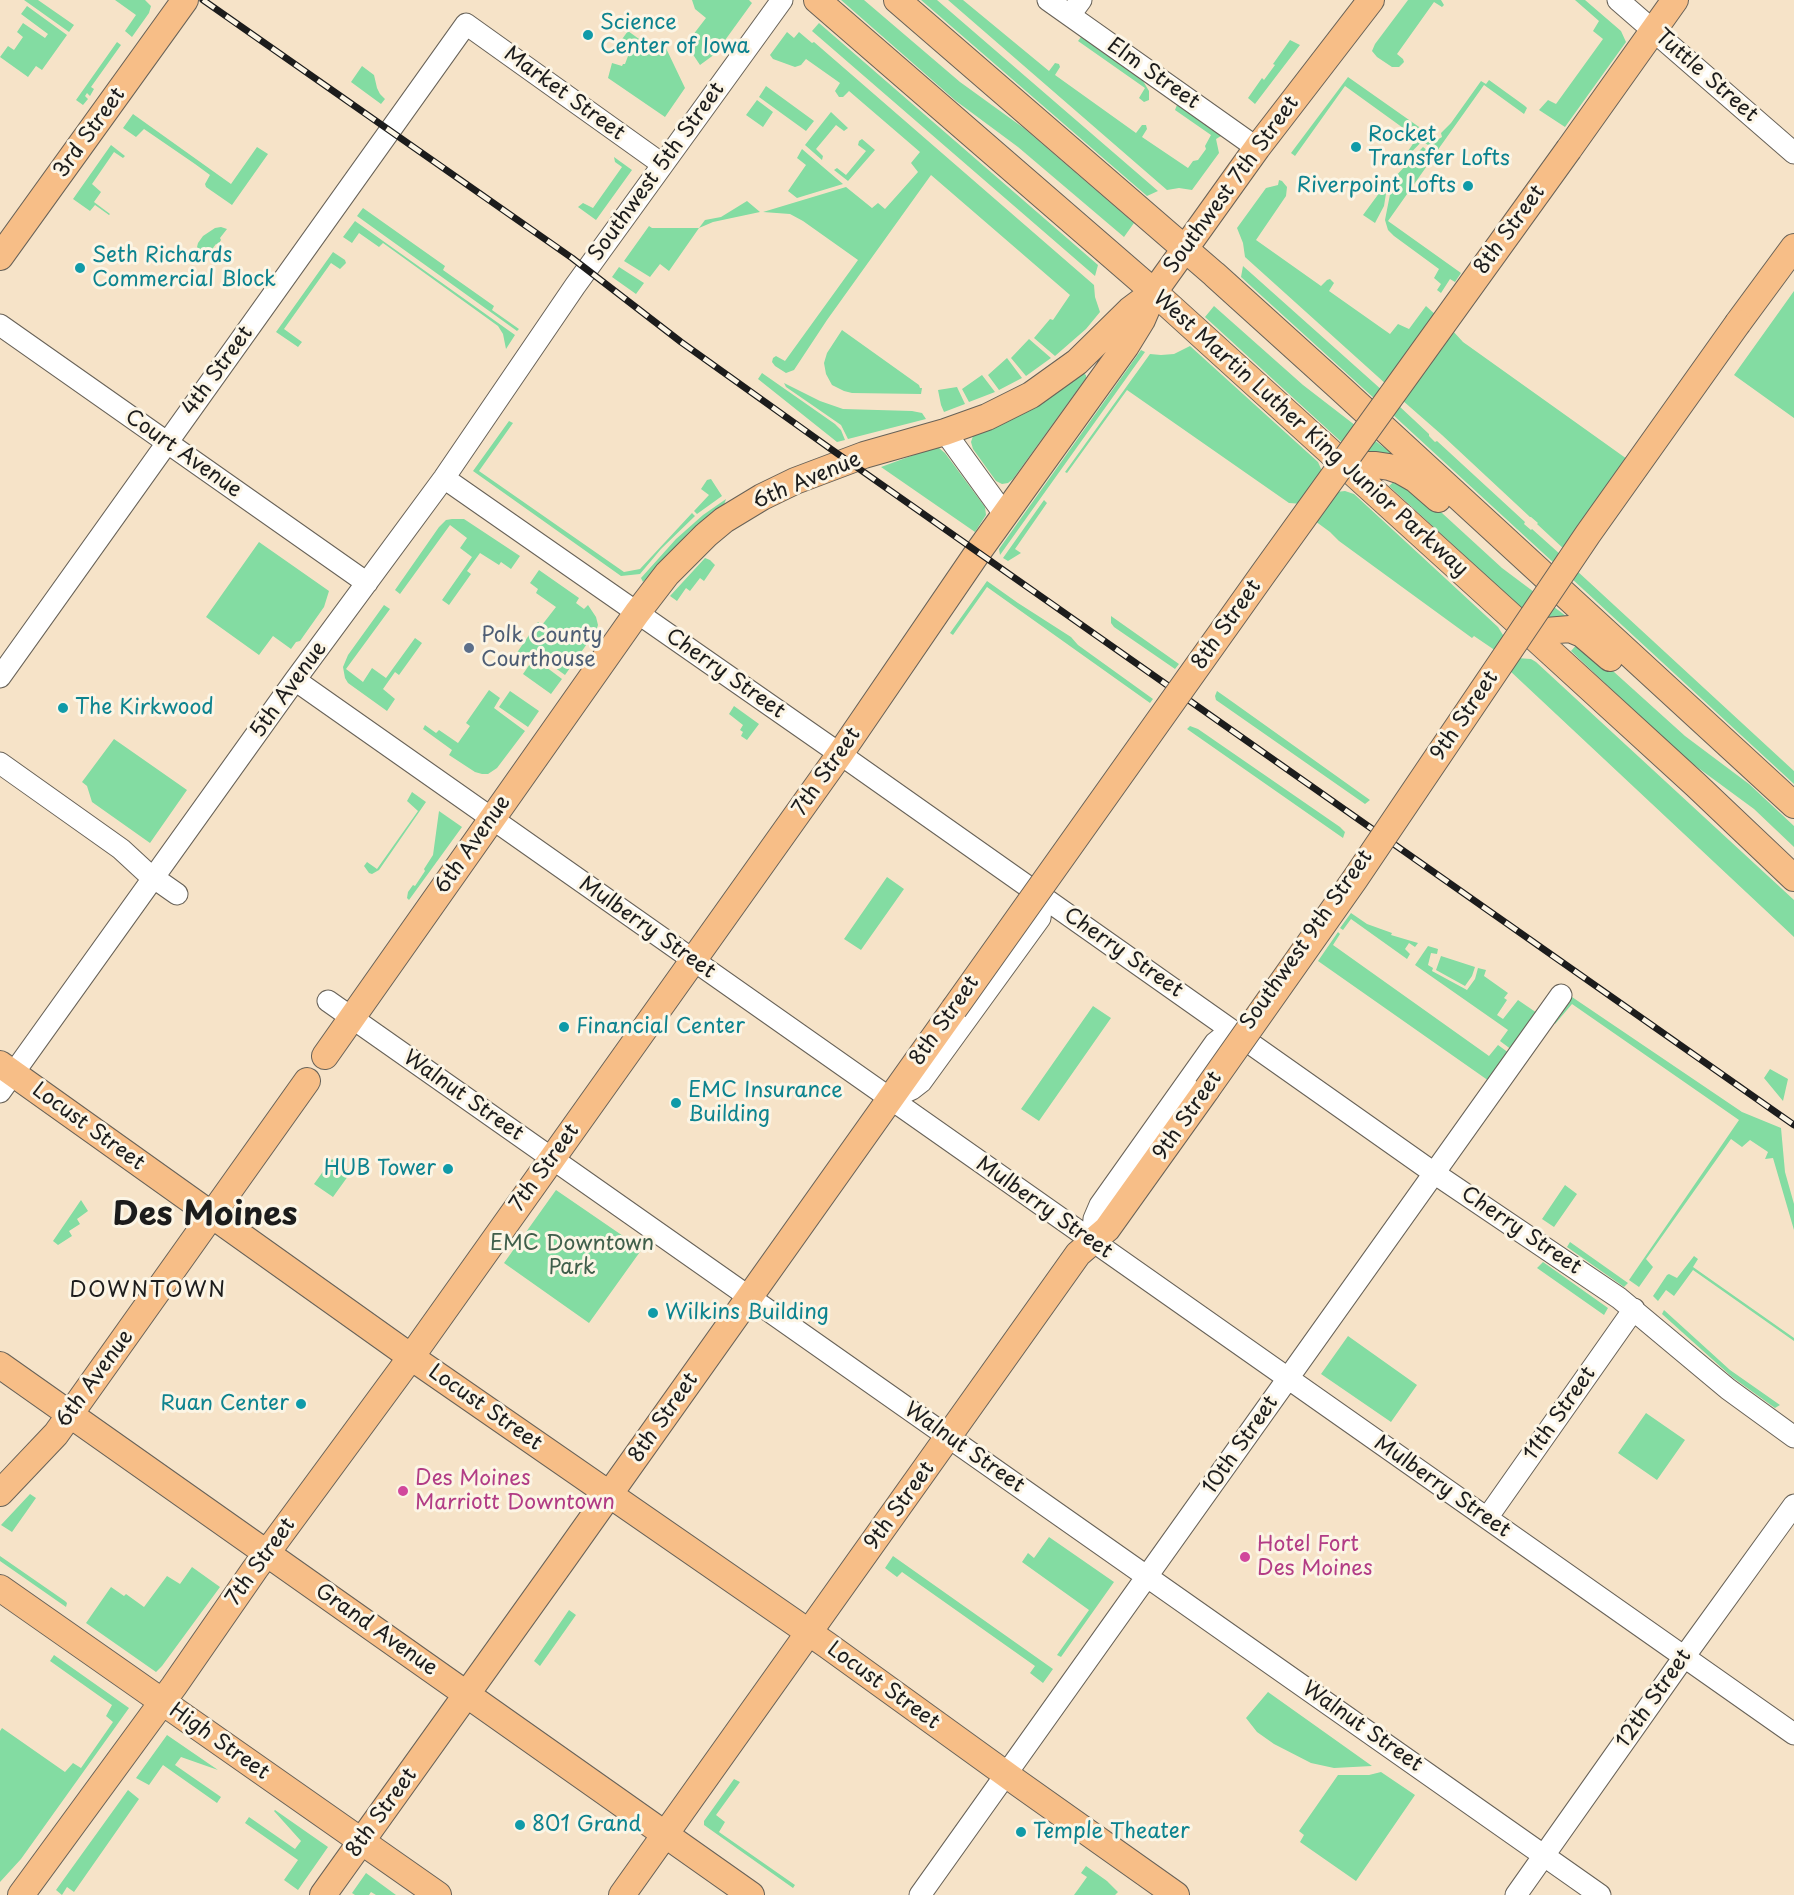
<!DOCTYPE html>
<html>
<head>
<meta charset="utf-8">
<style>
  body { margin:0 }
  canvas { display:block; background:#f6e3c8 }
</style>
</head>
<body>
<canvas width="1794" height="1895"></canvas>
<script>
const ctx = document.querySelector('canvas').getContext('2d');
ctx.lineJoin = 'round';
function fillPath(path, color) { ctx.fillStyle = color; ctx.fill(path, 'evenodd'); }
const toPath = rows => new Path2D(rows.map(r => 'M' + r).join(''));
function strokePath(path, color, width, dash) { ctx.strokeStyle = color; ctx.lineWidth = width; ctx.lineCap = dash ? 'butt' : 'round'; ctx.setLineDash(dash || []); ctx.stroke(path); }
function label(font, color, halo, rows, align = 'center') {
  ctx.font = font + ' "Playpen Sans",sans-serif'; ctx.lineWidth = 6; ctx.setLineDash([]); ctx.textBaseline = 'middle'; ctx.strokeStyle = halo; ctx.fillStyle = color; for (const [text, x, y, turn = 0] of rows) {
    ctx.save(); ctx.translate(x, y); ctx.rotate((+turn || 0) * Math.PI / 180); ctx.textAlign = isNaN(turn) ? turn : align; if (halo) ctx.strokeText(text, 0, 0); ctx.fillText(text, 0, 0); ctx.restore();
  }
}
const green = toPath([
  [24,0,38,0,74,25,69,32],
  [115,0,145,0,151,6,149,13,132,37,125,31,136,15],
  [692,0,749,0,752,3,715,54,700,65,686,44,706,18,695,9],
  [841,0,864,0,960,82,1025,129,1134,223,1124,237,1018,147,956,101],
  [921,0,937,0,1158,191,1147,196],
  [948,0,963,0,1049,71,1055,63,1059,64,1060,67,1055,75,1136,133,1142,125,1146,125,1147,129,1142,137,1188,168,1193,161,1198,160,1206,149,1205,146,1211,135,1175,110,1177,105,1221,136,1216,139,1219,153,1192,190,1179,188,1167,190],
  [1408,0,1441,0,1444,5,1442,7,1434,2,1397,54,1403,59,1404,62,1399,67,1392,67,1377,57,1372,51,1375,44],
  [1575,0,1585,0,1621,31,1626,42,1565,127,1539,110,1548,100,1556,104,1603,39,1593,31,1599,21],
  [27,6,67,35,42,70,36,66,28,77,0,57,8,46,14,50,23,37,17,32,23,23,45,38,48,34,21,14],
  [819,23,1098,265,1095,276,812,31],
  [628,31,657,52,664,44,685,88,665,117,608,78,612,63,622,66,623,64,625,64,628,56,627,53,617,46],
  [787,32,794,38,799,32,812,43,814,42,1094,285,1095,297,1100,312,1086,329,1055,356,1034,338,1050,319,1053,320,1070,295,931,175,827,320,794,370,786,373,775,366,772,362,773,358,776,356,785,361,858,260,803,221,790,214,763,212,846,187,872,208,878,203,885,209,918,172,911,163,920,152,849,91,843,97,839,97,835,91,840,83,806,59,801,65,795,67,773,59,770,55],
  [1081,37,1143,81,1149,91,1149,100,1144,102,1139,98,1145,88,1078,41],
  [1290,40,1300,45,1255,104,1248,98,1262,78,1264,80,1275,65,1273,64],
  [117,42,121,45,91,87,94,89,90,96,87,93,85,96,88,99,83,105,76,100],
  [362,66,374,75,377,88,380,94,385,99,381,104,351,82],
  [1348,77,1429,134,1397,167,1417,138,1345,86,1295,156,1291,153],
  [1489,80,1525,106,1527,108,1524,114,1484,85,1437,151,1425,143,1434,136,1437,140,1442,137,1441,133,1451,123,1481,81,1486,84],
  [766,86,814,121,806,131,759,97],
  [757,100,773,112,763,127,746,115],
  [831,112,848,128,844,131,836,125,816,149,823,156,822,160,805,145],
  [133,114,231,184,257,147,268,154,232,205,206,187,205,184,210,175,195,164,144,129,136,137,123,128],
  [862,139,875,150,848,181,834,170,837,168,846,175,866,151,858,145,859,141],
  [111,145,125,156,123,158,114,152,92,184,101,192,94,202,110,214,109,215,95,205,90,211,73,199],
  [1423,147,1434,156,1388,221,1461,273,1455,282,1450,279,1441,293,1437,290,1441,284,1434,278,1439,269,1394,236,1388,230,1385,220,1393,179],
  [802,149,816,161,843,184,797,198,788,191,806,165,797,158],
  [614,157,632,170,596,220,578,207,583,203,593,208,622,167,615,162],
  [1279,180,1282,181,1287,187,1286,196,1256,240,1321,286,1327,280,1330,279,1334,283,1329,291,1390,334,1398,324,1409,329,1426,306,1437,316,1387,385,1245,257,1243,243,1237,228,1266,188,1278,185],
  [1388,181,1384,206,1375,223,1363,215],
  [747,201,760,212,713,222,699,228,669,271,660,264,650,277,624,261,649,226,652,228,699,228,705,220,721,217],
  [363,208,445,266,443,270,494,306,492,310,519,329,517,331,357,216],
  [355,221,515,335,506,349,503,334,498,326,383,243,379,247,359,233,352,243,343,237],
  [221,227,227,229,220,238,221,240,218,245,216,244,207,256,199,251,197,247,198,243,203,236,215,228],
  [333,252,345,260,346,263,340,269,331,263,284,329,302,342,298,347,276,332],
  [1243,266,1383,391,1376,400,1241,277],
  [619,267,644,283,636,294,612,277],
  [1794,291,1794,418,1734,375],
  [1214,306,1303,385,1391,453,1384,458,1360,459,1205,317],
  [842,330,919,385,920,388,922,388,921,394,852,393,844,391,832,385,826,374,824,363,827,353],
  [1452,330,1463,342,1627,459,1565,550,1537,524,1538,523,1531,517,1530,517,1442,435,1402,400],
  [1029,339,1051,358,1026,376,1011,358],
  [1190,346,1318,462,1322,471,1303,504,1289,503,1127,390,1067,473,1065,472,1150,354,1161,355,1174,354],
  [1141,350,1145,352,1000,555,999,549],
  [1007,358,1022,378,999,390,988,375],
  [762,373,835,424,841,430,845,440,837,442,758,379],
  [1083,373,1086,375,1086,378,1013,479,1008,483,1002,484,996,481,973,449,971,442,973,436],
  [982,375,995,392,969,402,962,389],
  [784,383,820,401,843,409,912,411,922,413,926,419,848,439,841,425,786,387],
  [957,387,965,404,944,412,941,405,938,390],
  [1398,405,1429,434,1429,436,1435,442,1437,441,1525,522,1524,524,1531,530,1532,529,1561,555,1555,564,1392,414],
  [509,421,513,423,479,471,624,572,640,569,692,513,695,516,661,549,640,574,621,576,473,471],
  [933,448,939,448,945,453,985,507,986,515,975,532,881,467],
  [1399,477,1442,513,1502,568,1566,616,1561,622,1539,624,1389,486],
  [711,479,722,496,697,514,694,511,709,495,701,489,707,480],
  [1345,491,1354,494,1498,627,1503,635,1503,641,1496,651,1474,636,1472,638,1339,541,1330,532,1315,521,1336,492],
  [726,499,724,505,690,531,643,582,641,578,676,539,703,515],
  [1044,500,1047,503,1015,549,1021,553,1008,561,1003,558],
  [452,519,464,519,520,556,511,569,501,562,499,565,480,553,467,571,471,574,449,605,442,600,472,557,460,548,467,538,450,525,400,594,395,590,439,527,446,520],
  [259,542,329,591,324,607,300,641,296,642,291,649,273,636,259,655,206,617],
  [705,558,710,560,715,565,704,581,700,578,690,591,686,588,677,601,670,596],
  [539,570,579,598,576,603,584,609,588,605,596,617,598,625,596,631,565,675,533,652,526,661,516,654,538,622,542,625,556,607,536,593,538,589,530,583],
  [1576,570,1794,771,1794,784,1571,578],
  [987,581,1018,603,1071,637,1078,645,1153,699,1150,703,987,587,953,635,950,633],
  [384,605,390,609,346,669,363,682,372,668,386,678,415,638,422,643,399,675,395,672,383,689,395,699,387,711,348,683,345,678,343,667,348,655],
  [1111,616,1179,664,1175,669,1114,627,1111,623],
  [1579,642,1593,653,1685,736,1749,784,1794,826,1794,847,1754,809,1682,756,1571,651],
  [534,658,562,679,551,694,523,674],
  [1517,658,1531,659,1536,662,1794,900,1794,937,1509,670],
  [489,690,500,698,494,708,525,731,497,768,488,774,482,774,475,772,449,755,452,750,423,729,425,725,436,733,439,730,458,743,470,726,466,723],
  [510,691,539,711,528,727,499,707],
  [1217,691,1227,698,1370,800,1365,804,1216,700,1215,696],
  [734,706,759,724,747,740,741,736,743,732,740,730,743,725,729,714],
  [1190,726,1198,729,1340,827,1345,832,1343,838,1187,729],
  [114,739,187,790,150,843,92,802,87,786,82,782],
  [412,792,426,802,379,870,372,874,369,873,364,866,367,862,377,869,418,811,407,801],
  [439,811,462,827,409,900,407,898,408,892,413,885,415,886,425,871,424,869,433,855],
  [887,877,904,889,861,950,844,939],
  [1351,913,1367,924,1392,933,1391,935,1418,943,1415,947,1409,943,1405,949,1410,954,1407,959,1351,919,1343,930,1340,928],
  [1338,932,1340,934,1333,945,1489,1056,1498,1045,1509,1053,1489,1081,1318,961],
  [1428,946,1438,949,1437,954,1431,953,1428,965,1433,968,1432,971,1467,990,1475,979,1478,968,1486,970,1484,976,1508,993,1504,998,1507,1000,1497,1015,1503,1019,1518,1000,1537,1013,1512,1050,1500,1041,1508,1030,1415,965],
  [1441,956,1475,967,1472,976,1465,986,1436,970],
  [1572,997,1742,1112,1781,1128,1785,1172,1794,1204,1794,1230,1773,1158,1765,1159,1768,1152,1750,1140,1742,1147,1731,1139,1646,1259,1653,1267,1639,1287,1629,1280,1739,1120,1572,1004,1555,1024,1554,1022],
  [1093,1006,1111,1018,1039,1121,1021,1109],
  [1770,1069,1788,1079,1783,1101,1764,1078],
  [332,1159,351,1172,333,1197,314,1184],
  [1565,1185,1577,1194,1554,1227,1542,1219],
  [556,1190,642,1249,589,1323,504,1263],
  [81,1200,88,1211,77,1219,80,1224,69,1231,72,1236,58,1245,53,1241],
  [1570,1242,1628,1283,1624,1287,1567,1247],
  [1694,1256,1698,1259,1693,1267,1794,1338,1794,1341,1693,1270,1674,1296,1666,1290,1658,1301,1653,1296,1667,1275,1669,1274,1677,1278],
  [1543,1262,1608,1308,1604,1315,1537,1268],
  [1664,1310,1730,1370,1780,1405,1775,1408,1732,1377,1662,1314],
  [1348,1336,1417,1385,1391,1422,1321,1374],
  [1646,1413,1685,1440,1657,1480,1618,1453],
  [30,1494,36,1498,12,1532,1,1525],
  [1049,1537,1114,1582,1061,1657,1057,1655,1089,1610,1022,1562,1028,1553,1034,1558],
  [0,1556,65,1601,67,1603,66,1607,0,1561],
  [893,1556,1053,1669,1043,1683,1030,1673,1035,1666,902,1572,897,1577,885,1568],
  [192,1567,220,1587,162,1666,156,1672,86,1623,111,1587,124,1596,126,1594,144,1607,167,1576,180,1584],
  [569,1610,576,1615,540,1666,534,1661],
  [54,1655,129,1708,21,1859,0,1882,0,1731,2,1728,65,1772,73,1763,81,1768,113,1722,106,1716,112,1705,50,1661],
  [1268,1692,1372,1766,1334,1768,1311,1763,1274,1744,1257,1732,1246,1718],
  [167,1735,218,1770,181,1757,175,1765,221,1797,217,1803,163,1765,149,1785,136,1778],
  [1381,1772,1415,1795,1356,1881,1300,1842,1304,1835,1299,1831,1338,1775,1369,1775],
  [734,1779,740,1782,716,1815,725,1822,719,1832,795,1885,793,1888,704,1825,704,1821],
  [128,1790,139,1799,74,1892,67,1887,62,1895,56,1890],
  [275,1810,328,1847,298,1890,284,1880,298,1860,245,1823,249,1817,295,1849,301,1841,274,1811],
  [1086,1866,1107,1881,1118,1892,1115,1895,1074,1895,1087,1877,1081,1873],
  [366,1873,396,1895,376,1895,371,1892,369,1895,355,1895,352,1893]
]);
const minor = toPath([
  [1048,0,1257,148],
  [1618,0,1794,153],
  [1070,15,1081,0],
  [0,325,367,583],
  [945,432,1005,515],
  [444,478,840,754,1434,1173,1619,1298,1728,1389,1794,1437],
  [0,677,466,24,662,164],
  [295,680,1794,1734],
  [0,763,121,849,147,873,177,894],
  [328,1001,1600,1895],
  [0,1092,295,680,444,478,575,286,782,0],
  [890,1099,912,1089,921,1082,1040,918,1041,909,1039,893],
  [1092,1242,1094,1219,1100,1205,1215,1043,1220,1039,1227,1037,1241,1036,1244,1031],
  [1487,1518,1634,1309],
  [920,1895,1561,995],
  [1516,1895,1684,1657,1794,1505]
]);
const major = toPath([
  [817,0,1154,292,1533,636,1696,785,1794,878],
  [897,0,1214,274,1339,387,1794,805],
  [1569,149,1675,0],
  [0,257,185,0],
  [1738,323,1794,247],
  [1345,465,1376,465,1389,467,1401,471,1415,479,1438,499],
  [1533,636,1546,631,1570,629,1582,634,1610,658],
  [325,1056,637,613,667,574,706,535,724,520,762,497,795,481,864,455,945,432,987,417,1031,395,1077,362,1130,310,1146,298],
  [0,1064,411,1357,827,1645,1018,1783,1176,1895],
  [0,1365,751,1895],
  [0,1493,56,1434,307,1081],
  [0,1588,438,1895],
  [21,1895,174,1686,255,1569,411,1357,840,754,978,552,1126,346,1142,320,1154,292,1257,148,1371,0],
  [323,1895,562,1561,954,1009],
  [622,1895,1078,1254,1107,1229,1207,1089]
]);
const rail = toPath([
  [203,0,572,258,681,342,828,447,1794,1125]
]);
const majorBridge = toPath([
  [954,1009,1263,574,1569,149],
  [1207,1089,1355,879,1588,534,1738,323]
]);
const markers = [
  [588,35,6,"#0f9aa8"],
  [1356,147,6,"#0f9aa8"],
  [1468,186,6,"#0f9aa8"],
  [80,268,6,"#0f9aa8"],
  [469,648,6,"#5c6f8a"],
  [63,708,6,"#0f9aa8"],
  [564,1027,6,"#0f9aa8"],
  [676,1103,6,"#0f9aa8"],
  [448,1169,6,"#0f9aa8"],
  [653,1313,6,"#0f9aa8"],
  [301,1404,6,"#0f9aa8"],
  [403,1491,6,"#d1479c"],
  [1245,1557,6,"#d1479c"],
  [520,1825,6,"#0f9aa8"],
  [1021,1832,6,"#0f9aa8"]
];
const cultureNames = [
  ["Science",600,23],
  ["Center of Iowa",600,47],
  ["Rocket",1368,135],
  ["Transfer Lofts",1368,159],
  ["Riverpoint Lofts",1456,186,"right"],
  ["Seth Richards",92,256],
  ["Commercial Block",92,280],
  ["The Kirkwood",75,708],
  ["Financial Center",576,1027],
  ["EMC Insurance",688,1091],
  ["Building",688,1115],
  ["HUB Tower",436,1169,"right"],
  ["Wilkins Building",665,1313],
  ["Ruan Center",289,1404,"right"],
  ["801 Grand",532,1825],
  ["Temple Theater",1033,1832]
];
const streetNames = [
  ["Elm Street",1153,74,35],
  ["Tuttle Street",1706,76,41],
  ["Market Street",564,94,36],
  ["3rd Street",90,133,-54],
  ["Southwest 5th Street",657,172,-54],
  ["Southwest 7th Street",1232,185,-54],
  ["8th Street",1510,230,-54],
  ["4th Street",218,371,-54],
  ["West Martin Luther King Junior Parkway",1310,434,42],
  ["Court Avenue",183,454,35],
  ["6th Avenue",807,481,-23],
  ["8th Street",1227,625,-55],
  ["Cherry Street",725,674,35],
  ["5th Avenue",289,690,-54],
  ["9th Street",1465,716,-56],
  ["7th Street",827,772,-55],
  ["6th Avenue",473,845,-55],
  ["Mulberry Street",647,928,35],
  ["Southwest 9th Street",1307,940,-55],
  ["Cherry Street",1123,953,35],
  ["8th Street",945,1021,-55],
  ["Walnut Street",463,1096,35],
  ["9th Street",1188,1116,-55],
  ["Locust Street",88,1127,36],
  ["7th Street",545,1168,-54],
  ["Mulberry Street",1044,1208,35],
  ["Cherry Street",1521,1231,34],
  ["6th Avenue",95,1379,-54],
  ["Locust Street",485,1408,35],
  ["11th Street",1560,1414,-55],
  ["8th Street",664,1418,-55],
  ["10th Street",1241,1445,-55],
  ["Walnut Street",964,1448,35],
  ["Mulberry Street",1442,1487,35],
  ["9th Street",900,1506,-54],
  ["7th Street",261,1562,-54],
  ["Grand Avenue",376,1630,35],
  ["Locust Street",883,1686,36],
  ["12th Street",1654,1699,-55],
  ["Walnut Street",1362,1727,35],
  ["High Street",219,1742,35],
  ["8th Street",382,1813,-54]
];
const serviceNames = [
  ["Polk County",481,636],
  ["Courthouse",481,660]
];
const parkNames = [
  ["EMC Downtown",572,1244],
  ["Park",572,1268]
];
const hotelNames = [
  ["Des Moines",415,1479],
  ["Marriott Downtown",415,1503],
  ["Hotel Fort",1257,1545],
  ["Des Moines",1257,1569]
];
const neighbourhoodNames = [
  ["DOWNTOWN",148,1291]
];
const townNames = [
  ["Des Moines",205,1216]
];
fillPath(green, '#83dca2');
strokePath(minor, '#686258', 23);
strokePath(major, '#686258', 28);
strokePath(minor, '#fff', 21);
strokePath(major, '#f7be87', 26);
strokePath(rail, '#1c1c1c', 7);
strokePath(rail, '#fcf5e5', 4.5, [14]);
strokePath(majorBridge, '#686258', 28, []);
strokePath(majorBridge, '#f7be87', 26);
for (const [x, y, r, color] of markers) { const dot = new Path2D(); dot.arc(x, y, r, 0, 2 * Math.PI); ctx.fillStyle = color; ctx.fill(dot); strokePath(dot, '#fcf5e5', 2); }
label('21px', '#0d838f', '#fcf5e5', cultureNames, 'left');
label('21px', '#1c1c1c', '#fcf5e5', streetNames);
label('21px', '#4e5e75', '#fcf5e5', serviceNames, 'left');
label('21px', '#405f4b', '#fcf5e5', parkNames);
label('21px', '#b23c85', '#fcf5e5', hotelNames, 'left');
ctx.letterSpacing = '1.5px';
label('22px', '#1c1c1c', '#fcf5e5', neighbourhoodNames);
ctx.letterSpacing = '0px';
label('bold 33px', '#1c1c1c', '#fcf5e5', townNames);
</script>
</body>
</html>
